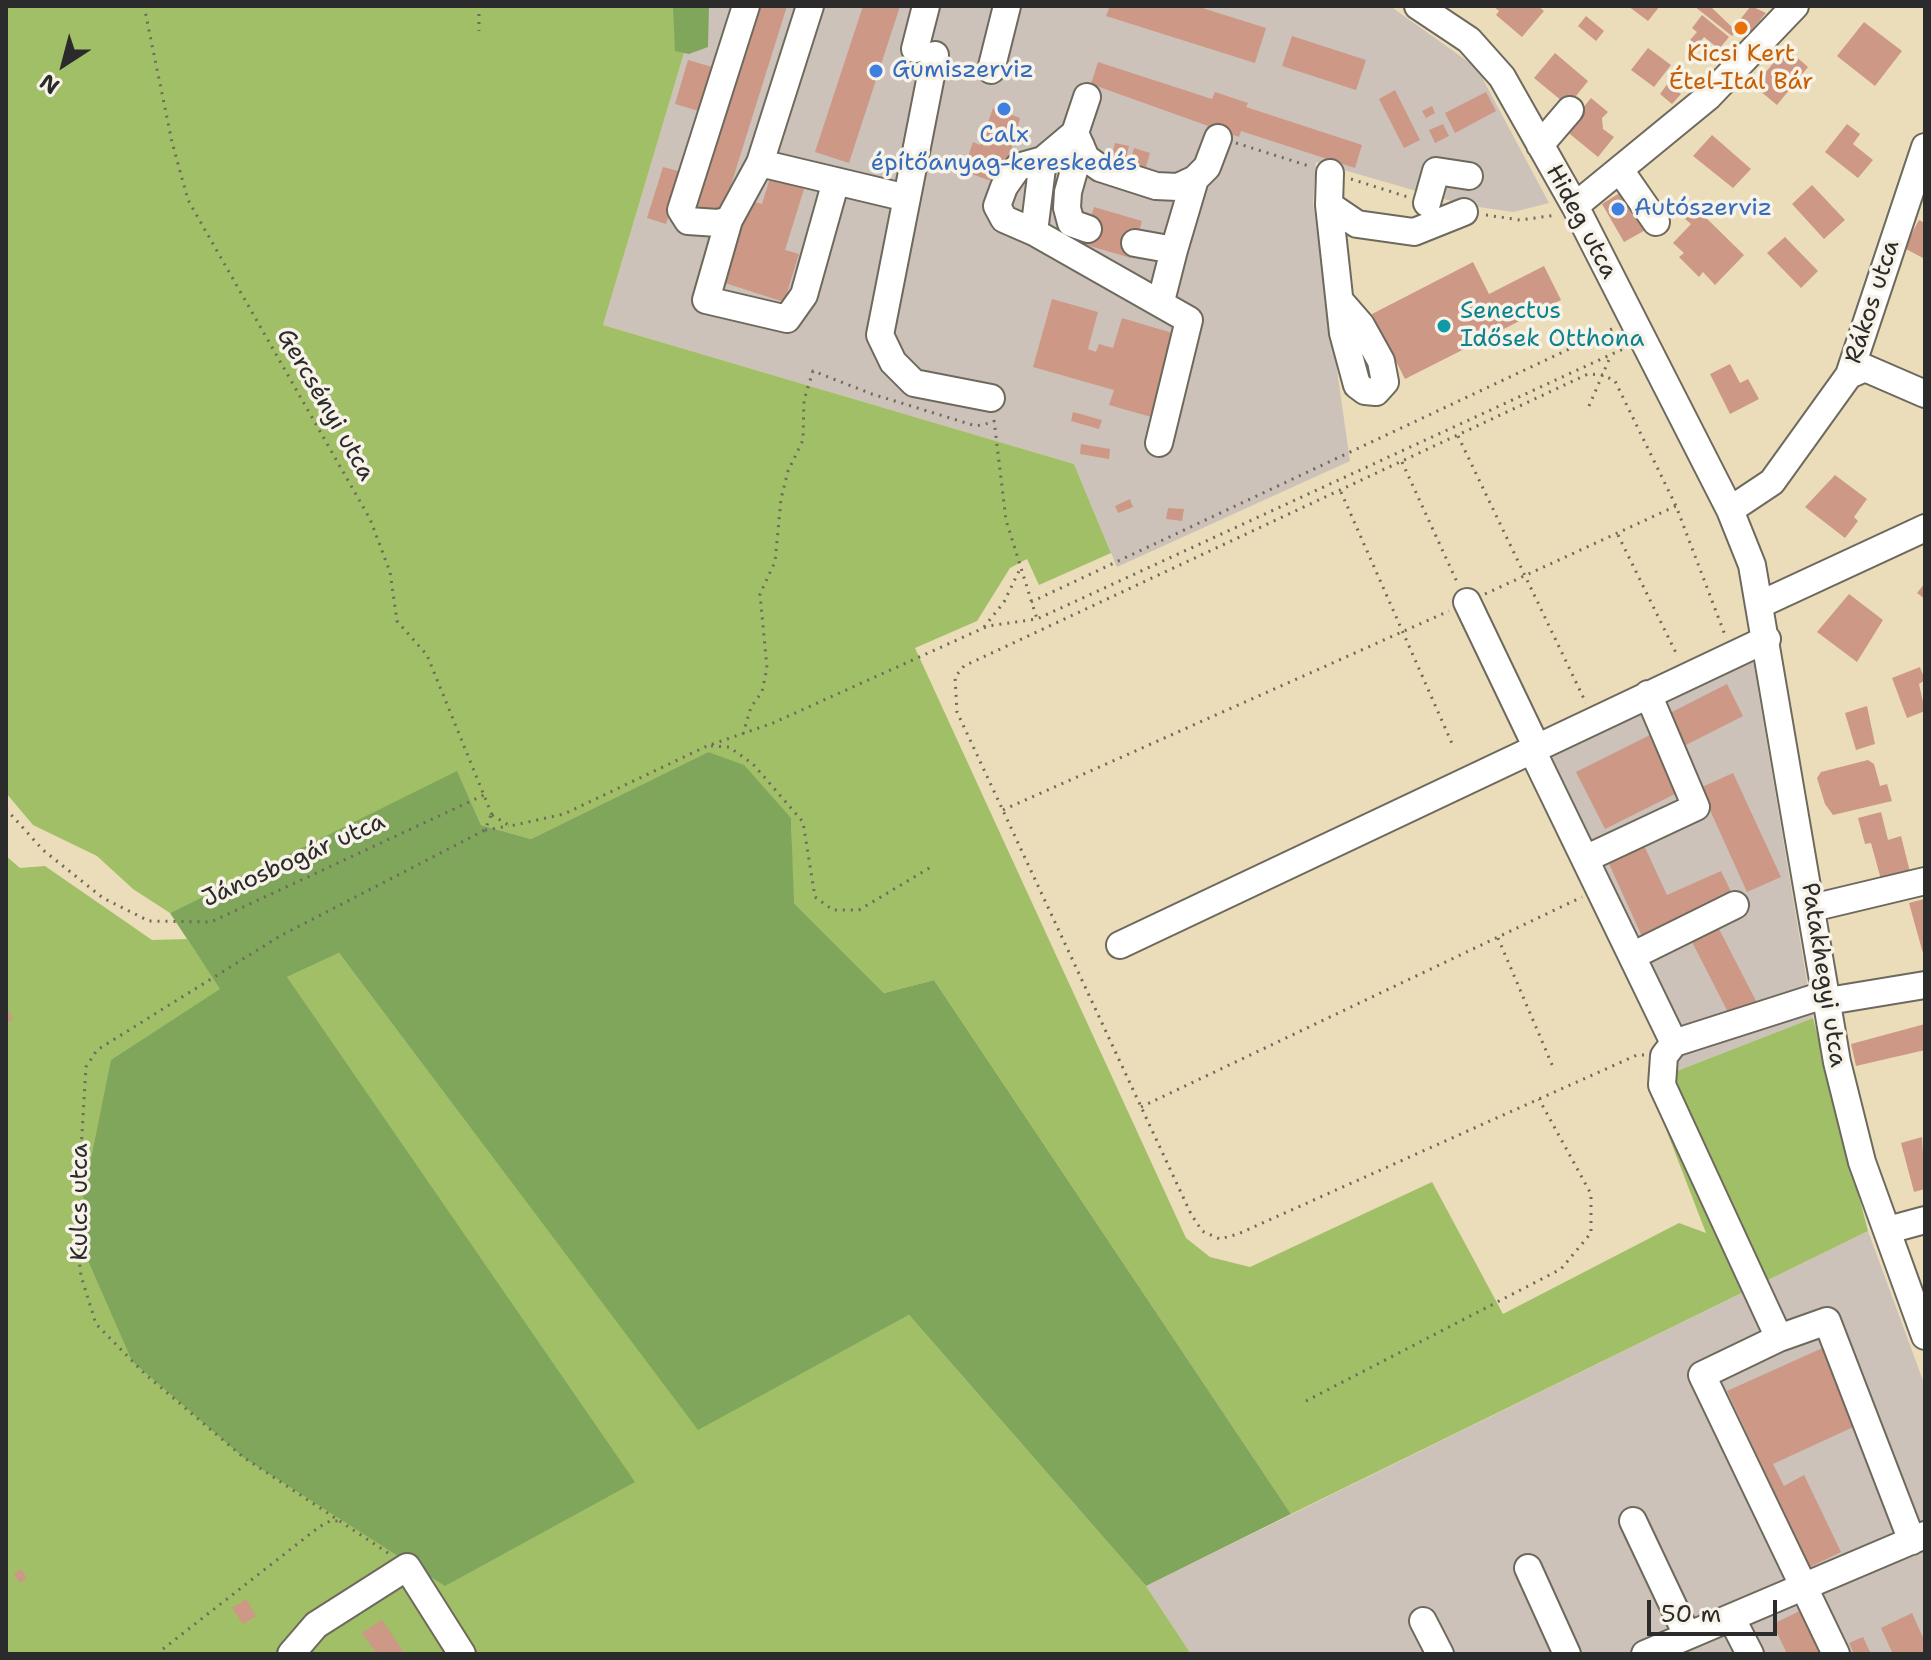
<!DOCTYPE html>
<html>
<head>
<meta charset="utf-8">
<style>
  body { margin:0 }
  #map { position:relative; width:1931px; height:1660px; overflow:hidden; background:#ebddba; font-family:"Shantell Sans",sans-serif }
  canvas { display:block }
  .frame { position:absolute; inset:0; border:8px solid #2b2b2b; pointer-events:none }
  .north { position:absolute; left:24px; top:24px; width:80px; height:80px; -webkit-text-stroke:6px #f7f3e8; paint-order:stroke; rotate:216deg; font-size:22px; font-weight:700; line-height:32px; text-align:center; color:#2b2b2b }
  .north::after { content:''; display:block; margin:auto; width:28px; height:36px; background:#2b2b2b; clip-path:polygon(50% 0,100% 100%,50% 72%,0 100%) }
  .scale { position:absolute; left:1647px; top:1600px; width:130px; height:36px; box-sizing:border-box; border:4px solid #2b2b2b; border-top:0; padding-left:10px; font-size:24px; line-height:28px; white-space:nowrap; color:#2b2b2b; -webkit-text-stroke:6px #f7f3e8; paint-order:stroke }
</style>
</head>
<body>
<div id="map">
<canvas width="1931" height="1660"></canvas>
<div class="frame"></div>
<div class="north">N</div>
<div class="scale">50 m</div>
</div>
<script>
const ctx = document.querySelector('canvas').getContext('2d');
ctx.lineJoin = 'round';
function fillPath(path, color) { ctx.fillStyle = color; ctx.fill(path, 'evenodd'); }
const toPath = rows => new Path2D(rows.map(r => 'M' + r).join(''));
function strokePath(path, color, width, dash) { ctx.strokeStyle = color; ctx.lineWidth = width; ctx.lineCap = dash ? 'butt' : 'round'; ctx.setLineDash(dash || []); ctx.stroke(path); }
function label(font, color, halo, rows, align = 'center') {
  ctx.font = font + ' "Shantell Sans",sans-serif'; ctx.lineWidth = 7; ctx.setLineDash([]); ctx.textBaseline = 'middle'; ctx.strokeStyle = halo; ctx.fillStyle = color; for (const [text, x, y, turn = 0] of rows) {
    ctx.save(); ctx.translate(x, y); ctx.rotate((+turn || 0) * Math.PI / 180); ctx.textAlign = isNaN(turn) ? turn : align; if (halo) ctx.strokeText(text, 0, 0); ctx.fillText(text, 0, 0); ctx.restore();
  }
}
const industrial = toPath([
  [698,6,1390,6,1477,68,1549,203,1513,212,1465,205,1316,162,1313,203,1350,461,1117,567,1074,464,603,325],
  [1752,654,1813,1018,1677,1071,1535,754],
  [1868,1231,1925,1386,1925,1654,1191,1654,1146,1586]
]);
const green = toPath([
  [6,6,698,6,603,325,1074,464,1111,553,1039,585,1027,559,1010,568,977,621,915,648,1186,1238,1210,1257,1250,1267,1432,1182,1503,1314,1679,1223,1706,1233,1657,1106,1677,1071,1813,1018,1868,1231,1291,1514,934,980,884,993,793,902,791,818,708,752,531,839,481,825,457,772,170,913,133,889,97,856,33,825,6,793],
  [6,856,20,868,45,866,152,940,187,939,230,1003,339,953,698,1429,909,1315,1146,1586,1191,1654,6,1654]
]);
const forest = toPath([
  [673,6,709,6,708,47,689,54,675,51],
  [708,752,744,765,791,818,794,903,884,993,934,980,1291,1514,1146,1586,909,1315,698,1430,339,953,287,977,635,1482,445,1586,243,1457,132,1361,76,1233,111,1060,220,989,170,913,457,771,481,825,531,839]
]);
const building = toPath([
  [750,6,787,6,721,217,687,207],
  [863,6,900,6,849,163,815,152],
  [1110,6,1196,6,1266,28,1255,63,1106,16],
  [1493,6,1538,6,1544,11,1522,37,1496,15,1499,11],
  [1628,6,1660,6,1648,21],
  [1694,6,1710,6,1736,31,1732,36],
  [1751,6,1766,13,1750,32,1738,22],
  [1702,15,1729,37,1719,49,1704,37,1697,46,1690,40,1697,32,1692,28],
  [1586,16,1604,31,1596,41,1578,26],
  [1864,22,1902,51,1875,86,1837,56],
  [1292,36,1366,60,1356,90,1282,66],
  [1648,48,1671,65,1654,87,1631,70],
  [1786,48,1808,67,1777,105,1754,86],
  [1555,53,1588,81,1568,106,1534,78],
  [688,60,712,67,699,111,675,104],
  [1098,62,1212,99,1215,92,1248,103,1246,107,1362,145,1355,168,1241,131,1239,137,1091,84],
  [1668,83,1681,94,1672,104,1660,94],
  [1395,90,1420,140,1404,148,1379,99],
  [1486,92,1496,111,1455,133,1445,113],
  [1591,98,1608,112,1602,118,1603,129,1614,137,1598,157,1565,130],
  [1432,106,1435,113,1426,118,1422,111],
  [993,108,1020,118,1002,185,963,171,973,142,980,145],
  [1443,124,1449,136,1435,143,1429,130],
  [1847,124,1860,134,1853,144,1873,160,1858,178,1825,152],
  [1712,135,1751,169,1733,188,1693,156],
  [1115,143,1129,146,1126,158,1112,155],
  [1134,148,1150,153,1146,167,1130,162],
  [663,167,682,172,666,224,647,218],
  [770,178,804,189,785,250,799,254,784,302,722,282,752,201,762,204],
  [1812,185,1845,220,1824,239,1792,204],
  [1626,189,1649,228,1624,242,1602,204],
  [1094,207,1142,221,1131,258,1083,244],
  [1696,208,1744,255,1715,285,1703,272,1699,277,1679,257,1684,253,1673,243,1691,224,1685,219],
  [1919,220,1925,223,1925,259,1904,248],
  [1785,237,1818,271,1801,288,1767,253],
  [1473,262,1489,294,1544,266,1561,300,1405,379,1372,314],
  [1052,299,1098,312,1088,349,1096,352,1099,344,1113,348,1122,318,1179,335,1155,418,1109,405,1114,390,1033,367],
  [1730,364,1740,383,1748,379,1759,399,1730,414,1710,374],
  [1073,412,1102,420,1099,429,1071,421],
  [1081,444,1110,449,1109,459,1080,454],
  [1835,475,1867,499,1854,517,1858,521,1845,538,1805,507],
  [1130,499,1133,507,1118,513,1115,506],
  [1168,508,1184,509,1182,521,1166,519],
  [1925,583,1925,599,1917,593],
  [1849,594,1883,620,1857,662,1817,632],
  [1920,667,1925,680,1919,684,1925,711,1907,718,1892,678],
  [1727,684,1743,716,1682,747,1666,715],
  [1867,706,1875,744,1856,750,1845,713],
  [1658,731,1687,788,1605,829,1576,772],
  [1868,760,1874,764,1880,786,1887,784,1892,801,1833,815,1825,804,1817,778,1821,772],
  [1733,773,1781,877,1747,892,1700,788],
  [1881,812,1888,840,1901,836,1911,876,1882,883,1871,843,1865,844,1858,818],
  [1641,839,1667,895,1721,871,1736,902,1645,943,1605,855],
  [1924,899,1925,904,1924,957,1909,903],
  [1717,925,1758,1005,1731,1018,1690,938],
  [6,1005,13,1020,6,1023],
  [1925,1024,1925,1050,1856,1066,1851,1044],
  [1922,1137,1925,1189,1914,1192,1901,1143],
  [1827,1346,1862,1423,1773,1464,1784,1486,1804,1475,1841,1552,1810,1567,1727,1391],
  [21,1569,27,1578,20,1583,14,1574],
  [246,1599,256,1616,243,1624,232,1608],
  [1808,1607,1831,1654,1787,1654,1773,1624],
  [1912,1613,1925,1642,1925,1654,1893,1654,1881,1628],
  [382,1620,405,1654,377,1654,362,1633],
  [1863,1637,1871,1654,1854,1654,1849,1643]
]);
const path = toPath([
  [144,6,172,142,188,200,370,519,390,572,397,621,427,655,492,815],
  [479,6,479,31],
  [1236,143,1309,166],
  [1351,179,1408,197],
  [1486,215,1520,220,1557,215],
  [1589,406,1611,355],
  [994,420,1006,520,1037,619],
  [1458,436,1586,703],
  [1402,462,1457,582],
  [1341,492,1454,748],
  [1618,535,1678,657],
  [1485,594,1676,506],
  [1031,602,1614,328],
  [984,627,1004,602,1020,569],
  [743,734,751,707,762,692,767,668,760,594,775,562,781,499,788,471,803,440,804,400,813,371,872,394,976,426,994,422],
  [711,746,729,747,753,764,803,822,815,897,833,910,859,910,931,867],
  [6,809,43,850,103,898,149,921,211,922,484,795],
  [1003,810,1449,611],
  [492,815,510,826,564,814,707,746,773,723,988,626,1037,619,1623,349],
  [485,830,509,826],
  [1498,938,1553,1067],
  [1644,1055,1637,1055,1238,1234,1220,1239,1202,1231,1191,1214,957,712,955,677,964,666,1588,374,1603,375,1615,381,1676,506,1725,635],
  [1141,1107,1582,897],
  [1306,1401,1561,1269,1591,1233,1591,1194,1539,1099],
  [388,1553,243,1457,145,1374,96,1324,81,1276,76,1233,86,1067,97,1050,280,936,485,830,491,815],
  [163,1649,319,1527,330,1521,343,1521]
]);
const minor = toPath([
  [746,6,681,210,688,221,718,223,729,220,760,163,907,198],
  [1418,6,1469,40,1502,77,1575,206,1730,510,1752,565,1837,1062,1862,1162,1925,1336],
  [915,49,926,6],
  [935,55,880,335,893,362,914,383,991,398],
  [991,70,1007,6],
  [1087,97,1075,133,1086,158,1100,168,1156,186,1178,187,1195,179,1207,167,1218,138],
  [1075,133,1043,160,1034,232,1189,320,1159,443],
  [1540,145,1570,110],
  [1081,146,1068,192,1067,208,1071,223,1088,229],
  [760,163,810,6],
  [1620,170,1656,222],
  [1330,173,1329,205,1357,224,1414,232,1464,212],
  [1427,203,1436,171,1469,176],
  [1329,205,1343,333,1357,385,1365,391,1376,392,1385,382,1381,361,1361,325,1341,302],
  [1575,206,1708,97,1795,6],
  [729,220,706,300,787,319,804,295,836,181],
  [1034,232,1004,219,997,206,1004,187,1018,167,1043,160],
  [1135,243,1174,250,1195,179],
  [1161,301,1174,250],
  [1849,375,1865,368,1925,394],
  [1730,510,1772,482,1849,375,1925,147],
  [1467,602,1536,746],
  [1761,604,1925,528],
  [1531,748,1674,1043],
  [1585,859,1696,807,1648,694],
  [1812,908,1925,881],
  [1120,945,1767,639],
  [1632,956,1735,905],
  [1827,994,1674,1043,1664,1056,1662,1085,1779,1338,1702,1375,1836,1654],
  [1828,1001,1925,985],
  [1888,1230,1925,1220],
  [1779,1338,1827,1321,1912,1541],
  [1633,1521,1687,1635],
  [1528,1568,1567,1654],
  [1732,1619,1750,1654],
  [1423,1621,1440,1654],
  [291,1654,316,1625,407,1567,462,1654],
  [1645,1654,1925,1535]
]);
const markers = [
  [1741,28,8,"#e8710a"],
  [876,71,8,"#3f7fe0"],
  [1004,109,8,"#3f7fe0"],
  [1618,209,8,"#3f7fe0"],
  [1444,326,8,"#0f9aa8"]
];
const foodNames = [
  ["Kicsi Kert",1741,55],
  ["Étel-Ital Bár",1741,83]
];
const shopNames = [
  ["Gumiszerviz",892,71],
  ["Calx",1004,136,"center"],
  ["építőanyag-kereskedés",1004,164,"center"],
  ["Autószerviz",1634,209]
];
const streetNames = [
  ["Hideg utca",1581,222,62],
  ["Rákos utca",1873,302,-72],
  ["Gercsényi utca",325,405,60],
  ["Jánosbogár utca",294,861,-24],
  ["Patakhegyi utca",1823,975,81],
  ["Kulcs utca",81,1202,-90]
];
const cultureNames = [
  ["Senectus",1460,312],
  ["Idősek Otthona",1460,340]
];
fillPath(industrial, '#ccc2b9');
fillPath(green, '#a1bf67');
fillPath(forest, '#80a65c');
fillPath(building, '#cd9885');
strokePath(minor, '#6e695d', 30);
strokePath(path, '#6e695d', 3, [2, 6]);
strokePath(minor, '#fff', 26);
for (const [x, y, r, color] of markers) { const dot = new Path2D(); dot.arc(x, y, r, 0, 2 * Math.PI); ctx.fillStyle = color; ctx.fill(dot); strokePath(dot, '#f7f3e8', 3); }
label('24px', '#c56008', '#f7f3e8', foodNames);
label('24px', '#366cbe', '#f7f3e8', shopNames, 'left');
label('24px', '#2b2b2b', '#f7f3e8', streetNames);
label('24px', '#0d838f', '#f7f3e8', cultureNames, 'left');
</script>
</body>
</html>
